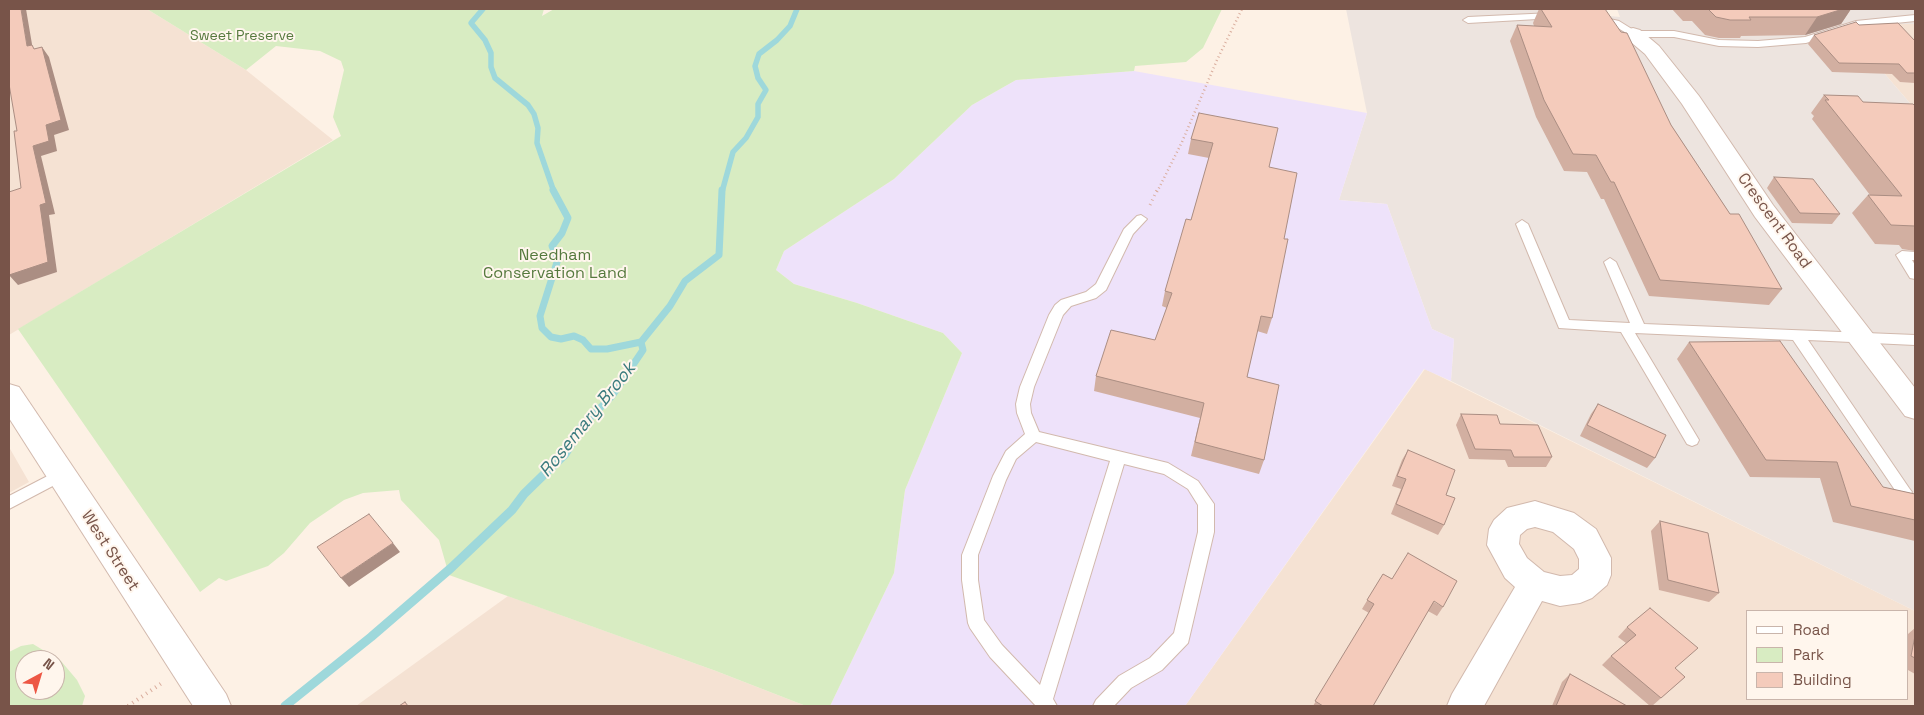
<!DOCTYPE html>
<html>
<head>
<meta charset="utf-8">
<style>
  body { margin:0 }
  #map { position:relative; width:1924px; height:715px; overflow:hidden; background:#fdf1e5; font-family:"Space Grotesk",sans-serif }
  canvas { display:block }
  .frame { position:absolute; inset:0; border:10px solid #785449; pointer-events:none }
  .legend { position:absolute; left:1746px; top:610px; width:162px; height:90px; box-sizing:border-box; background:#fff6ed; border:1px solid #c9b5ab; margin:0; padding:6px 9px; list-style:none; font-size:15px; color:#785449 }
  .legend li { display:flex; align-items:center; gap:10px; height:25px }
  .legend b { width:25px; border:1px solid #c9b5ab }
  .north { position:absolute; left:15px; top:650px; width:50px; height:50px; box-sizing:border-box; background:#fff6ed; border:1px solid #c9b5ab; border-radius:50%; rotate:39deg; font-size:14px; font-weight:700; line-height:20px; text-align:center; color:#785449 }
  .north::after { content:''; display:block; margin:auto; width:18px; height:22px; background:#ed5744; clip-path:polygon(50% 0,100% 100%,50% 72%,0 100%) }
</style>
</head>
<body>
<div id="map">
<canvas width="1924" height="715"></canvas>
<div class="frame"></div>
<ul class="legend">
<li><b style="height:6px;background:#fff"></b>Road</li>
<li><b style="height:14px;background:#d8ecc2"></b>Park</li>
<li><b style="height:14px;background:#f4cbbb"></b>Building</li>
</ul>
<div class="north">N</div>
</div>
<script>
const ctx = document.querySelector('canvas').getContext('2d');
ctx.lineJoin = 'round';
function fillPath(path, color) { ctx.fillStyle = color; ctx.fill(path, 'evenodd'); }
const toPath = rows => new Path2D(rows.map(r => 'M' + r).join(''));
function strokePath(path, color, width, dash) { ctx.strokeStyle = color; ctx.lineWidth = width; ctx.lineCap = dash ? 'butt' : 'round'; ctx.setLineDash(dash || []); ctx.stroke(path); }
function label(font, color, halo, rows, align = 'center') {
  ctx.font = font + ' "Space Grotesk",sans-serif'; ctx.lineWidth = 4; ctx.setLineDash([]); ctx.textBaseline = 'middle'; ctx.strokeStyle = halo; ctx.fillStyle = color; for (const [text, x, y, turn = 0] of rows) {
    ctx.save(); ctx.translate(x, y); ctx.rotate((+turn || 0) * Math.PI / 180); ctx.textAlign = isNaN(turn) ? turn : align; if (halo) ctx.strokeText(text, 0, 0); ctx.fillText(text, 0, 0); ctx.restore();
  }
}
const residential = toPath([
  [9,9,147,9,246,70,333,140,9,335],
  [1879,24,1915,24,1915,109,1872,59],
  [1425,369,1915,611,1915,706,1185,706],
  [1748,611,1908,611,1908,699,1748,699],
  [9,447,29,482,9,493],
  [508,596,716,671,806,706,356,706]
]);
const industrial = toPath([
  [1346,9,1531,9,1620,17,1617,9,1915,9,1915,24,1879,24,1872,59,1915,109,1915,611,1451,381,1454,339,1432,329,1387,204,1339,200,1367,113]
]);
const education = toPath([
  [1134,71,1367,113,1339,200,1387,204,1432,329,1454,339,1451,381,1424,369,1185,706,830,706,894,573,905,490,962,353,943,333,857,303,794,284,776,270,784,251,894,179,972,105,1016,80]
]);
const green = toPath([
  [147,9,544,9,542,16,554,9,1222,9,1203,48,1186,62,1135,66,1134,71,1016,80,972,105,894,179,784,251,776,270,794,284,857,303,943,333,962,353,905,490,894,573,830,706,806,706,716,671,449,575,439,540,401,500,399,490,363,493,344,500,310,523,284,553,268,566,226,581,219,578,200,592,18,329,341,136,333,117,344,70,341,61,320,51,276,46,246,70],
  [33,644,61,661,77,680,85,696,82,706,9,706,9,652,21,646],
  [25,660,55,660,55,690,25,690]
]);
const streamFar2 = toPath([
  [483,9,471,23,485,40,491,53,491,67,495,78,528,105,534,114,538,128,537,143,554,192],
  [722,192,733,152,746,138,758,117,758,104,766,90,758,78,755,66,759,54,777,40,790,26,797,9]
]);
const streamFar1 = toPath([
  [553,190,568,218,562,233,552,246,558,259,540,316,542,328,551,337,561,339,574,336,583,340,591,349,607,349,641,342,643,350,612,396,582,426],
  [641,342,670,306,685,281,719,255,722,190]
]);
const stream = toPath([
  [285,706,371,637,451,568,512,510,524,494,565,454,583,425]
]);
const pathFar2 = toPath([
  [1157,192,1182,142,1217,60,1242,9]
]);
const pathFar1 = toPath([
  [1150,205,1157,190]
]);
const path = toPath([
  [128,706,162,683]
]);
const service = toPath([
  [1552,13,1557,16,1555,18,1468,23,1463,20,1468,17,1552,13],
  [1915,15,1915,21,1857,27,1806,43,1758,47,1719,46,1674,37,1633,37,1613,25,1593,21,1591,19,1596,16,1619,21,1635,31,1674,31,1719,40,1758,41,1805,37,1856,21,1915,15],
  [1141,215,1147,219,1133,234,1106,290,1096,298,1071,306,1063,315,1034,387,1030,404,1031,413,1039,432,1168,463,1198,481,1214,504,1214,532,1188,643,1162,670,1131,688,1114,706,1093,706,1096,700,1119,676,1150,658,1174,633,1198,532,1198,505,1188,489,1164,474,1124,464,1053,699,1057,706,1036,706,990,657,970,628,968,623,962,580,962,555,993,476,1006,451,1025,434,1017,413,1016,404,1020,387,1049,315,1055,305,1061,300,1086,292,1096,284,1124,229,1137,216,1141,215],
  [1036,442,1110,461,1040,685,1002,645,984,620,978,580,978,555,1006,480,1016,459,1036,442],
  [1522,220,1528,224,1569,320,1630,323,1604,262,1610,258,1616,262,1644,324,1915,335,1915,345,1808,340,1909,488,1912,492,1909,496,1904,498,1899,496,1793,340,1635,333,1699,440,1697,444,1692,446,1687,444,1621,332,1559,328,1516,224,1522,220],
  [1902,251,1915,252,1915,260,1912,260,1915,265,1915,279,1910,278,1896,255,1902,251],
  [61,469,66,471,69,475,66,479,9,509,9,496,61,469]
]);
const minor = toPath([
  [1633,28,1640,30,1659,46,1699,96,1773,205,1915,388,1915,419,1905,416,1755,217,1682,104,1645,54,1626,38,1623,34,1626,30,1633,28],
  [1535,501,1574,513,1596,529,1611,558,1611,575,1607,585,1592,598,1580,603,1560,606,1542,601,1484,706,1447,706,1452,694,1515,587,1505,578,1487,545,1489,529,1494,520,1507,508,1535,501],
  [1535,527,1553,532,1574,549,1579,559,1579,569,1572,575,1560,576,1544,572,1527,558,1519,544,1520,535,1527,529,1535,527]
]);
const tertiary = toPath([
  [9,384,19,387,226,694,231,706,193,706,9,418,9,384]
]);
const wall = toPath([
  [1539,9,1541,9,1671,125,1730,214,1782,289,1769,305,1649,296,1604,199,1601,199,1587,172,1564,171,1536,117,1510,41,1517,25,1534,26,1533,23],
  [1672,9,1851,9,1841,24,1805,35,1741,36,1740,38,1719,38,1705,35,1692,21,1683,21],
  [1859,25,1915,41,1915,83,1900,82,1892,74,1832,72,1808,44,1814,35],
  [1824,95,1863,102,1915,106,1915,251,1902,249,1899,245,1875,244,1852,213,1868,195,1870,195,1812,119,1814,116,1811,113],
  [1199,113,1269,167,1284,239,1272,318,1267,334,1257,331,1247,377,1264,460,1259,474,1191,456,1200,418,1094,391,1096,376,1155,340,1167,308,1162,306,1165,291,1191,220,1209,158,1188,154,1191,139],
  [1774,177,1840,214,1832,224,1792,223,1767,188],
  [1689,342,1883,487,1915,494,1915,541,1833,522,1820,478,1750,477,1677,359],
  [1598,404,1655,458,1647,468,1580,436,1591,414],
  [1461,414,1500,424,1552,457,1546,467,1508,467,1505,460,1469,459,1456,425],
  [1408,450,1446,495,1444,525,1438,535,1391,514,1401,489,1392,486,1402,460],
  [1660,521,1719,593,1709,602,1659,590,1651,531],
  [1383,574,1443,607,1437,616,1428,611,1373,706,1313,706,1369,613,1362,609],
  [1627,627,1685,677,1652,706,1650,706,1602,665,1611,656,1626,643,1618,637],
  [1915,628,1915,674,1908,670,1908,634],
  [1570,674,1627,706,1552,706,1562,682]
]);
const shadedWall = toPath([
  [21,9,26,9,34,56,27,46],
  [1843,9,1851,9,1841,24,1805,35,1817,17],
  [42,47,49,57,69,130,54,135,57,151,41,156,55,214,49,215,57,272,18,285,9,275,40,205,33,146,46,125],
  [393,543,400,552,349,587,341,578]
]);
const building = toPath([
  [9,9,21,9,27,46,32,45,34,49,42,47,61,120,46,125,49,141,33,146,46,203,40,205,48,262,9,275,9,192,21,188,14,131,17,131,9,84,9,9],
  [1541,9,1605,9,1621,32,1627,33,1671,125,1730,214,1739,214,1782,289,1660,280,1614,182,1611,182,1596,155,1573,154,1544,100,1517,25,1552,27,1541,9],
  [1708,9,1843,9,1817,17,1749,17,1751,20,1730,20,1716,17,1708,9],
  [1856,22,1859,25,1898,23,1915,41,1915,73,1907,73,1899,64,1839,63,1814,35,1856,22],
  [1824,95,1858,96,1863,102,1913,104,1915,106,1915,226,1891,225,1868,195,1902,196,1825,100,1829,100,1824,95],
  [1199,113,1278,128,1269,167,1297,173,1284,239,1288,239,1272,318,1261,316,1247,377,1279,385,1264,460,1195,442,1204,403,1096,376,1111,330,1155,340,1172,293,1165,291,1186,219,1191,220,1213,143,1191,139,1199,113],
  [1774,177,1813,179,1840,214,1800,213,1774,177],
  [1780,341,1883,487,1915,494,1915,520,1851,506,1837,462,1766,460,1689,342,1780,341],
  [1598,404,1666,435,1655,458,1587,425,1598,404],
  [1461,414,1497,415,1500,424,1538,425,1552,457,1514,457,1511,450,1475,449,1461,414],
  [1408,450,1455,470,1446,495,1455,498,1444,525,1396,504,1406,479,1397,476,1408,450],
  [369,514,393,543,341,578,317,547,369,514],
  [1660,521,1708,533,1719,593,1668,580,1660,521],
  [1408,553,1457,581,1443,607,1434,601,1373,706,1323,706,1315,701,1374,604,1367,600,1383,574,1392,579,1408,553],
  [1650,608,1698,648,1675,668,1685,677,1661,698,1611,656,1636,635,1627,627,1650,608],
  [1915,636,1915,658,1911,656,1915,636],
  [1570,674,1627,706,1556,706,1570,674],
  [405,702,408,706,399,706,405,702]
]);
const farParknames = [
  ["Sweet Preserve",242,36]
];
const streetNames = [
  ["Crescent Road",1774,221,54],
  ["West Street",110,551,57]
];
const parkNames = [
  ["Needham",555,256],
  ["Conservation Land",555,274]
];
const waterNames = [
  ["Rosemary Brook",588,420,-51]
];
fillPath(residential, '#f5e2d3');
fillPath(industrial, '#ede4df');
fillPath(education, '#eee2fa');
fillPath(green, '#d8ecc2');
strokePath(streamFar2, '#9ed8db', 5.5);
strokePath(streamFar1, '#9ed8db', 7);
strokePath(stream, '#9ed8db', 9);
strokePath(service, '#d2b9ad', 2);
strokePath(minor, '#d2b9ad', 2);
strokePath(tertiary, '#d2b9ad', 2);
strokePath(pathFar2, '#daae9e', 2.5, [1, 3]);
strokePath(pathFar1, '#daae9e', 3, [1, 4]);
strokePath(path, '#daae9e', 4, [1, 4.5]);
fillPath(service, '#fff');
fillPath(minor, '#fff');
fillPath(tertiary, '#fff');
fillPath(wall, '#d2afa1');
fillPath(shadedWall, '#ab8e83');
fillPath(building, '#f4cbbb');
strokePath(building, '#ab8e83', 1);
label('14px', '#55793d', '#fff6ed', farParknames);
label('16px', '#785449', '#fff6ed', streetNames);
label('16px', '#55793d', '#fff6ed', parkNames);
label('italic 18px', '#3b7b7e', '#fff6ed', waterNames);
</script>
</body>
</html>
